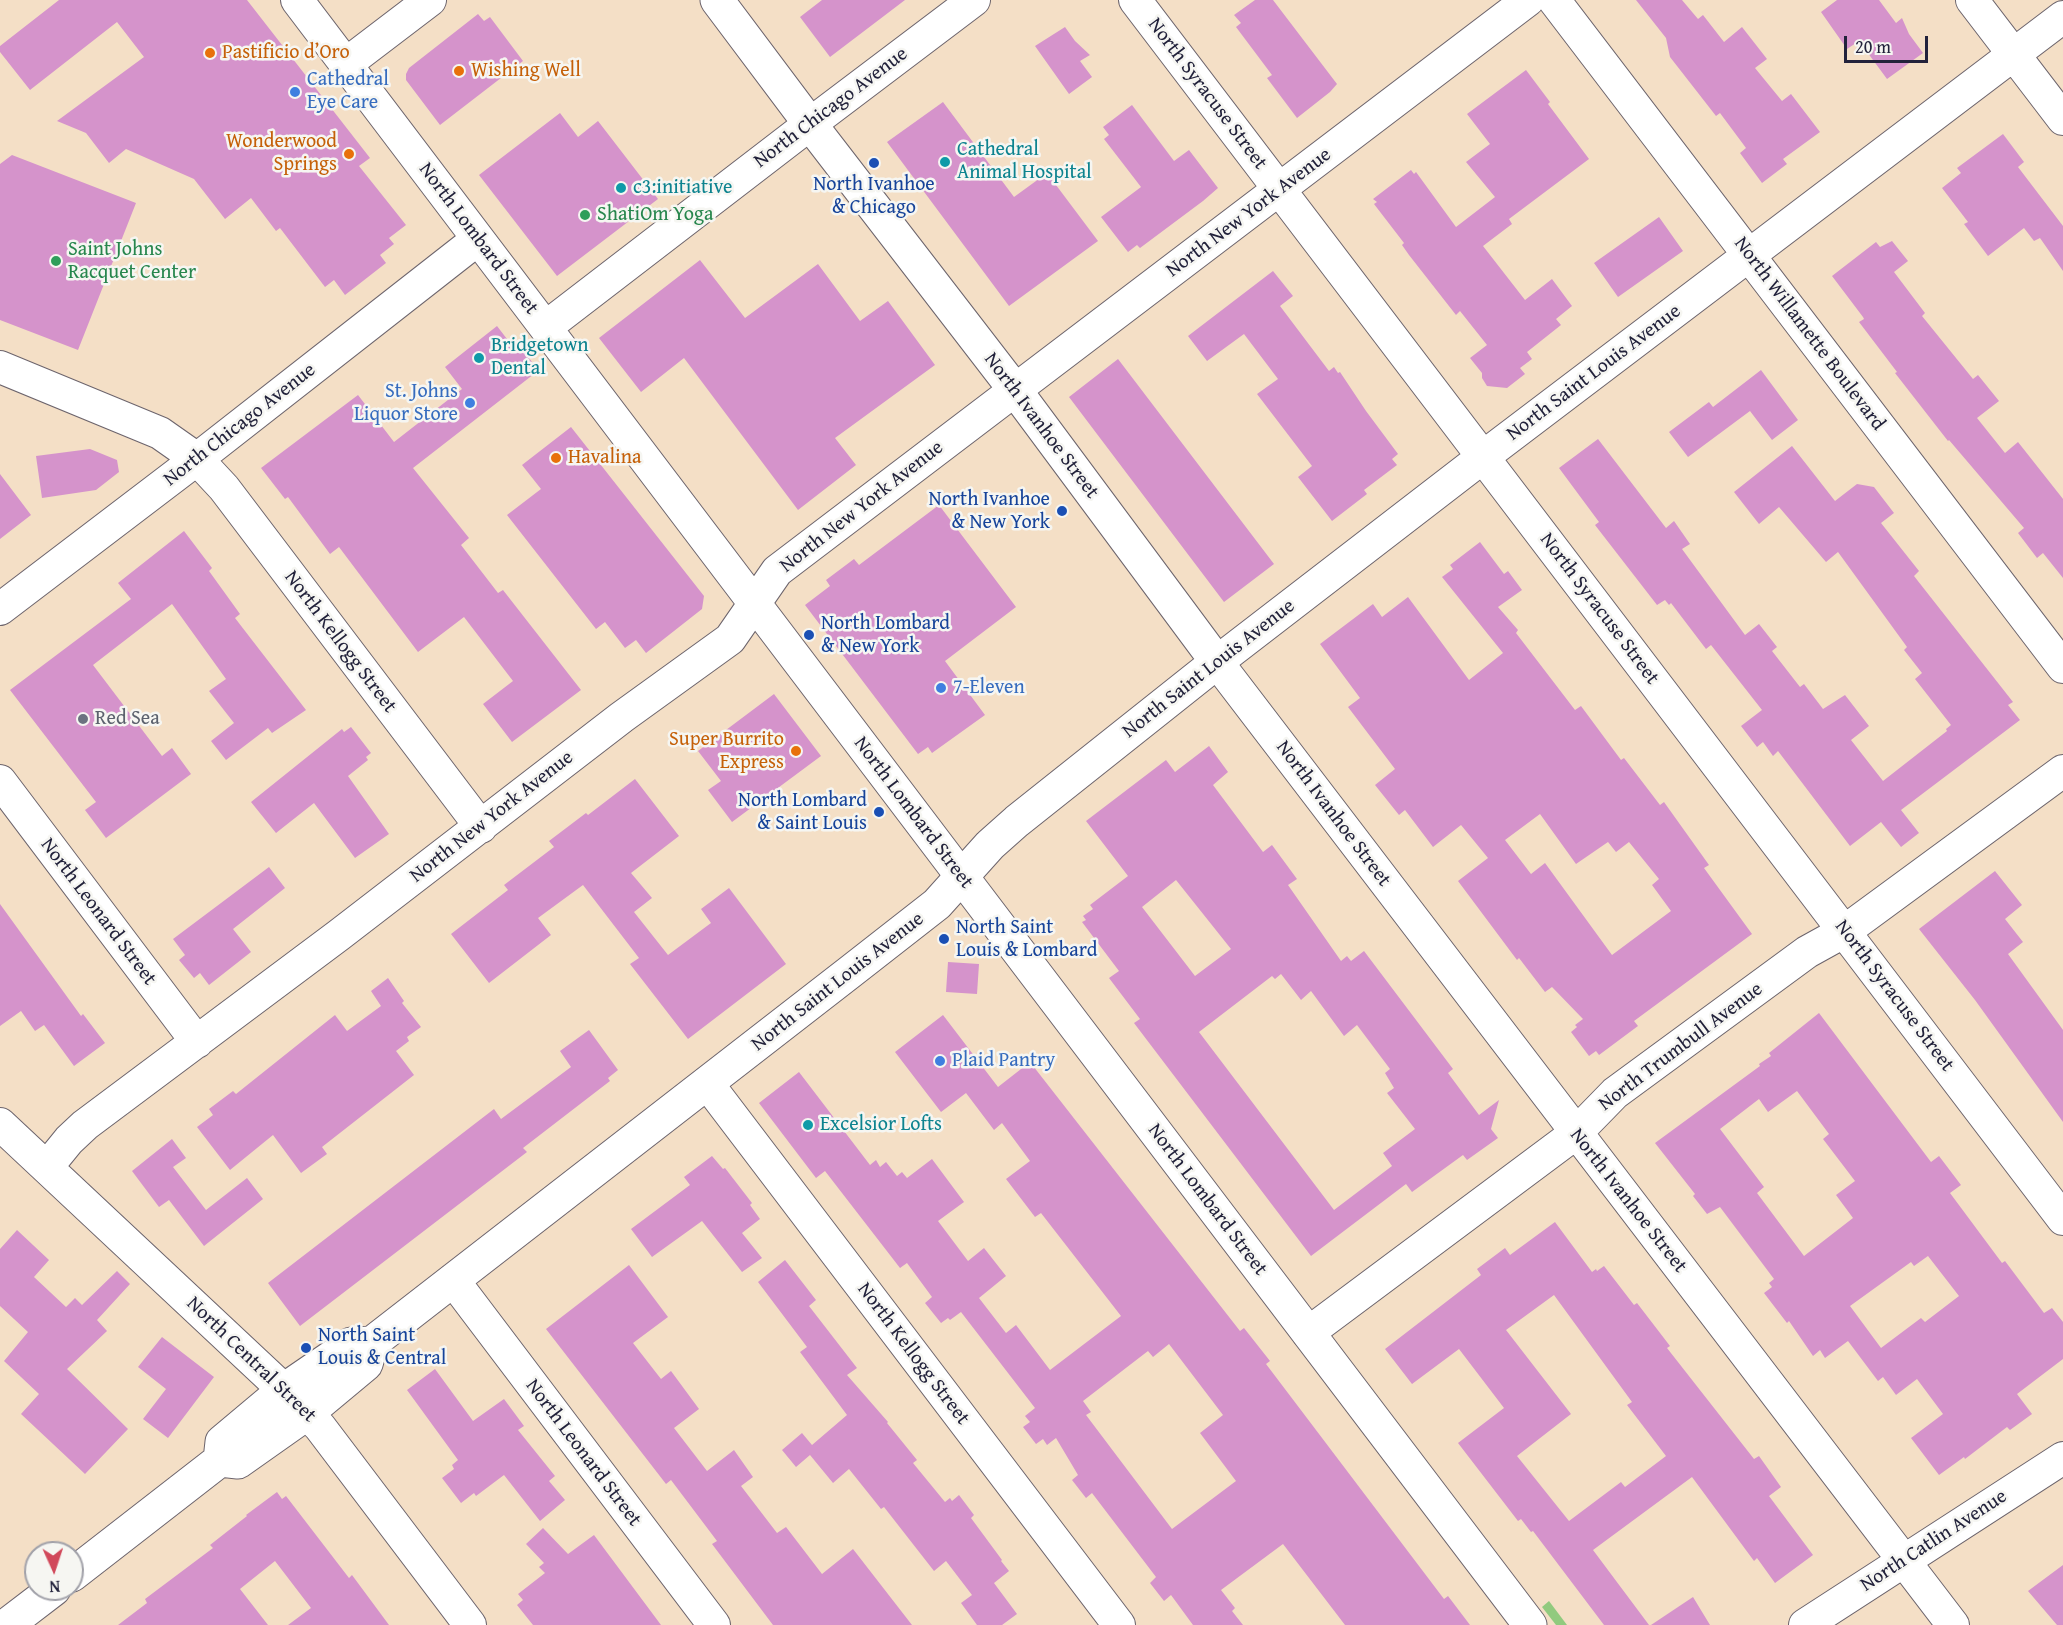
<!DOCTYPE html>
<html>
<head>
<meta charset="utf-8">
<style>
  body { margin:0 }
  #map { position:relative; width:2063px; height:1625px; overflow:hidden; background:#f4dfc6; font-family:"Gentium Book Plus",serif }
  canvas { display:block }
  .north { position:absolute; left:24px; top:1541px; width:60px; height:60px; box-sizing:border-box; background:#f6f6f2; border:2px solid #a1a1a9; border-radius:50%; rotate:177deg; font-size:16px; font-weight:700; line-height:24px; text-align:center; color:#22223b }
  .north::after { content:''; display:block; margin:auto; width:21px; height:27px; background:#d1495b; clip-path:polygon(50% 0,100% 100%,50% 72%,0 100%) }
  .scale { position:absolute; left:1844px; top:36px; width:84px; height:27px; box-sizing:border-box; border:3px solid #22223b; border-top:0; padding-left:8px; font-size:18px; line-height:21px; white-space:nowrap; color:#22223b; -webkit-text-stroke:4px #f6f6f2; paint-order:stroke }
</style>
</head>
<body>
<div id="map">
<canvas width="2063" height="1625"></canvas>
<div class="north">N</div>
<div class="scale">20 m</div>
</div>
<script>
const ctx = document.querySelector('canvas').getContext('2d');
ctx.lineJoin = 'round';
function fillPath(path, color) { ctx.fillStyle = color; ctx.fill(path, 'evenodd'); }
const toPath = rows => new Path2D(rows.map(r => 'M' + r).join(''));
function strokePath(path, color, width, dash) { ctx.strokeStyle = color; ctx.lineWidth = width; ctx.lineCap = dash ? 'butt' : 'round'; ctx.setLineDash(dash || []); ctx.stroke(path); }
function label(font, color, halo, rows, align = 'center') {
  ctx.font = font + ' "Gentium Book Plus",serif'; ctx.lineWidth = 5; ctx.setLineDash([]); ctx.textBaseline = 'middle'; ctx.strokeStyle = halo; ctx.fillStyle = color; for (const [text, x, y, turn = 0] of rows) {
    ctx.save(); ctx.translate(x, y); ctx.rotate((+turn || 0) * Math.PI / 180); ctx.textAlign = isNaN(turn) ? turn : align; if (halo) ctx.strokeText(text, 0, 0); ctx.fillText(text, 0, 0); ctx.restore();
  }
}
const green = toPath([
  [1549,1601,1567,1625,1556,1625,1542,1607]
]);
const building = toPath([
  [59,0,247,0,370,158,359,166,406,225,389,238,394,244,380,255,386,263,345,295,334,280,325,287,280,228,276,231,251,198,225,219,194,179,126,149,109,163,86,133,57,121,144,57,117,22,30,90,0,52,0,46],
  [822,0,905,0,830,57,800,17],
  [1255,0,1273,0,1337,84,1330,92,1297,118,1267,78,1272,75,1236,27,1241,23,1234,15],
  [1636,0,1682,0,1698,19,1703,15,1724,42,1742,27,1767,59,1755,68,1782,101,1791,94,1820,132,1783,159,1787,164,1762,183,1740,153,1746,148,1720,113,1716,116,1670,57,1666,38],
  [1837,0,1879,0,1896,23,1902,18,1909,34,1923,53,1887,79,1859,41,1847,49,1821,12],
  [478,14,484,21,490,17,523,61,440,125,406,80,406,74,409,68],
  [1065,27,1075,41,1090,55,1080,61,1092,77,1069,94,1035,46],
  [1526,70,1550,102,1548,104,1589,159,1509,219,1512,224,1483,246,1525,300,1552,279,1572,306,1556,319,1561,325,1527,352,1532,359,1520,368,1525,374,1507,388,1487,386,1482,378,1482,373,1470,358,1487,345,1460,311,1456,315,1409,255,1402,245,1404,243,1374,204,1377,202,1373,199,1411,170,1414,174,1416,172,1456,227,1495,197,1466,162,1490,144,1467,114],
  [943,102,1014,197,1047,173,1098,241,1009,306,887,142],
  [1132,105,1174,161,1189,150,1218,188,1203,201,1140,248,1137,245,1128,252,1101,217,1141,187,1104,139,1109,135,1103,127],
  [560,113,578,137,598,121,658,199,557,276,479,175],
  [2003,134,2024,162,2018,167,2063,226,2063,271,2040,238,2034,241,2024,228,1988,256,1964,224,1968,222,1942,188,1961,173,1957,168],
  [12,155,136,203,78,350,0,320,0,164],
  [1659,217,1683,251,1618,297,1594,263],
  [1892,241,1908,261,1894,272,1925,313,1922,316,1973,379,1978,375,1999,401,1977,418,2005,453,2018,442,2063,499,2063,578,2043,553,2037,558,2018,533,2024,528,1949,440,1948,441,1895,373,1897,372,1859,322,1864,319,1863,317,1832,276,1876,242,1880,247],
  [700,260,745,318,818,264,860,321,888,301,935,365,835,438,856,465,798,510,684,358,641,392,599,338],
  [1273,271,1293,296,1280,306,1329,371,1334,367,1338,373,1340,372,1366,411,1398,454,1392,459,1397,465,1364,490,1367,494,1332,521,1298,477,1312,466,1257,394,1278,379,1244,334,1207,361,1188,336],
  [497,326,517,352,521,348,536,367,531,371,534,374,413,468,469,538,461,545,498,593,503,590,581,690,512,742,483,704,513,681,464,617,418,652,339,547,330,554,288,497,285,499,261,468,358,395,394,442,462,389,445,367],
  [1118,359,1274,564,1224,602,1069,397],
  [1761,370,1798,420,1772,440,1750,411,1688,457,1669,432,1709,402,1713,407],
  [571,427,704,596,702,609,646,653,636,640,625,648,605,622,596,629,507,515,541,489,522,465],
  [1598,439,1666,528,1674,521,1690,544,1682,549,1745,635,1759,624,1777,647,1772,651,1800,687,1804,684,1823,709,1845,695,1869,726,1851,740,1883,781,1947,731,1946,729,1951,725,1915,679,1922,673,1904,650,1907,647,1838,552,1826,562,1779,507,1759,524,1734,492,1792,446,1835,501,1857,484,1874,487,1894,513,1881,523,1919,571,1914,576,2013,702,2008,705,2020,720,1901,810,1919,833,1901,847,1881,822,1850,846,1778,751,1773,756,1763,742,1757,747,1741,726,1762,710,1711,645,1706,649,1671,603,1669,605,1665,600,1657,605,1595,525,1599,522,1559,468],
  [90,449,117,460,119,472,96,490,42,498,36,456],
  [0,474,31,515,0,539],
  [939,505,1016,607,945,661,985,715,932,753,928,747,918,754,805,605,830,586,826,580,854,559,859,565],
  [184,531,212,568,209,571,240,614,235,618,306,710,272,733,268,728,226,760,211,741,234,723,209,691,226,679,172,604,93,665,162,756,172,748,191,774,106,838,85,810,96,802,10,690,131,599,118,583],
  [1480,542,1504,574,1508,571,1522,590,1498,607,1518,630,1516,633,1575,710,1581,706,1621,760,1624,758,1660,805,1664,802,1709,865,1704,868,1752,934,1634,1021,1638,1026,1599,1055,1596,1051,1589,1056,1571,1032,1577,1027,1575,1025,1583,1019,1552,987,1545,992,1519,958,1517,960,1458,881,1488,858,1461,825,1433,847,1405,810,1399,815,1375,785,1395,769,1348,707,1360,698,1320,644,1373,604,1382,617,1408,597,1469,680,1503,653,1442,577,1453,569,1450,565],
  [1540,814,1576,864,1608,842,1616,852,1629,842,1659,879,1652,885,1671,911,1612,955,1545,863,1531,874,1505,840],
  [774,694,821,756,732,822,708,790,721,781,698,751],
  [351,727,371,753,366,757,368,760,348,776,389,834,355,858,314,803,276,833,251,802,342,729,344,732],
  [1209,746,1228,772,1213,785,1263,852,1272,845,1297,879,1288,885,1341,961,1347,956,1351,961,1364,951,1453,1069,1448,1073,1479,1115,1499,1100,1491,1129,1498,1138,1467,1160,1463,1155,1412,1192,1406,1184,1311,1256,1134,1023,1140,1019,1109,978,1119,971,1082,922,1086,920,1083,916,1093,909,1090,905,1128,876,1086,821,1166,760,1175,772],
  [1176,880,1231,949,1195,976,1142,907],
  [1281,974,1301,1000,1311,991,1344,1036,1357,1025,1390,1069,1385,1073,1394,1088,1387,1093,1415,1129,1383,1153,1392,1166,1334,1210,1199,1032,1272,976,1275,979],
  [635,779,679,836,631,873,652,898,634,912,668,955,711,923,701,909,729,888,786,964,688,1039,630,964,639,958,583,885,538,918,551,935,489,983,451,934,508,890,504,885,554,847,549,841,586,813,588,815],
  [269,867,285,888,233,929,251,952,209,985,200,973,194,978,179,960,185,955,173,939],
  [1995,871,2022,905,2005,919,2023,942,2008,954,2063,1030,2063,1122,1975,1000,1919,929],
  [0,904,81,1016,83,1014,105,1043,74,1066,44,1025,35,1031,21,1011,0,1026],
  [948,962,979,964,977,994,946,992],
  [388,978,404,1001,402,1003,421,1027,407,1037,409,1041,396,1051,414,1075,322,1147,327,1154,301,1173,273,1135,230,1170,197,1127,213,1115,209,1109,233,1091,236,1094,335,1015,347,1031,381,1006,371,991],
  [1819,1013,1931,1162,1939,1156,1961,1185,1950,1193,2002,1263,2005,1261,2044,1313,2052,1308,2063,1322,2063,1359,2017,1394,2032,1414,2010,1430,2007,1427,1965,1459,1964,1457,1939,1475,1911,1438,1943,1414,1917,1379,1896,1395,1883,1377,1878,1381,1848,1341,1825,1358,1820,1350,1813,1356,1789,1321,1787,1323,1764,1293,1772,1287,1769,1283,1774,1279,1720,1207,1707,1214,1693,1196,1695,1194,1655,1143,1760,1066,1759,1064,1771,1056,1769,1053],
  [1797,1091,1829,1134,1823,1139,1855,1181,1836,1195,1853,1218,1804,1256,1757,1193,1764,1187,1720,1129,1759,1099,1768,1112],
  [1928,1256,1959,1296,1925,1322,1921,1318,1881,1348,1850,1306,1911,1262,1914,1266],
  [943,1015,998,1087,1030,1062,1240,1331,1244,1328,1270,1361,1266,1364,1444,1599,1448,1596,1470,1625,1345,1625,1283,1544,1221,1590,1235,1608,1232,1611,1243,1625,1193,1625,1171,1595,1164,1601,1150,1583,1156,1577,1092,1493,1086,1498,1072,1480,1078,1475,1056,1438,1047,1445,1043,1439,1036,1444,1023,1427,1030,1422,1025,1416,1035,1408,961,1312,950,1320,948,1318,941,1323,925,1303,932,1297,907,1263,900,1268,825,1171,816,1178,759,1103,799,1072,870,1165,876,1160,880,1167,886,1162,897,1176,902,1172,907,1178,932,1159,964,1202,938,1221,968,1261,984,1248,1006,1276,979,1298,1006,1333,1016,1325,1050,1370,1121,1316,1041,1213,1035,1217,1006,1179,1030,1161,1002,1123,994,1130,966,1093,941,1112,895,1052],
  [1169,1344,1223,1415,1200,1433,1236,1481,1172,1529,1086,1415,1091,1412,1083,1401,1148,1351,1153,1357],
  [589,1030,618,1070,608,1078,610,1081,523,1148,527,1152,300,1326,268,1283,494,1109,501,1119,571,1067,560,1051],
  [172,1139,186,1158,173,1167,206,1210,247,1178,263,1199,204,1246,169,1200,159,1207,132,1171],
  [712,1156,723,1169,725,1168,752,1203,750,1205,760,1219,742,1233,762,1258,742,1272,702,1221,652,1257,631,1229,690,1185,684,1177],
  [1555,1222,1592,1272,1596,1269,1597,1271,1604,1266,1634,1305,1637,1303,1670,1346,1667,1348,1754,1459,1759,1456,1781,1487,1769,1496,1813,1555,1775,1583,1757,1558,1754,1561,1692,1477,1593,1550,1649,1625,1604,1625,1533,1531,1531,1532,1521,1519,1518,1521,1458,1443,1504,1408,1459,1349,1412,1384,1385,1349,1481,1275,1477,1269,1505,1248,1510,1255],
  [1554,1295,1632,1402,1627,1405,1666,1456,1625,1487,1621,1482,1569,1521,1517,1456,1571,1414,1506,1330],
  [17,1230,49,1260,34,1277,66,1307,75,1298,82,1305,117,1271,130,1284,97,1320,107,1331,67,1369,128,1429,85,1474,21,1414,39,1394,4,1361,28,1332,0,1306,0,1249],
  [785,1260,816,1300,809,1306,857,1368,847,1375,888,1422,887,1423,917,1460,913,1463,945,1502,950,1498,952,1501,959,1495,974,1515,971,1518,1002,1560,1001,1561,1009,1571,994,1583,1017,1614,1002,1625,977,1625,961,1603,972,1595,946,1561,934,1571,884,1507,881,1509,849,1469,833,1483,810,1455,796,1467,782,1450,802,1433,812,1445,847,1415,800,1352,807,1347,758,1282],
  [629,1265,668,1317,633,1343,661,1379,671,1371,699,1409,674,1428,707,1471,734,1450,753,1477,741,1486,777,1533,786,1527,822,1574,853,1549,912,1625,773,1625,712,1544,717,1541,671,1480,666,1484,546,1329],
  [162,1337,214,1377,168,1438,143,1419,166,1389,138,1367],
  [435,1369,473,1421,504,1399,524,1426,518,1430,555,1476,549,1481,565,1500,540,1521,504,1475,476,1496,474,1493,461,1503,442,1478,454,1469,452,1465,458,1460,407,1390],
  [277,1492,282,1499,286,1496,349,1578,352,1575,389,1625,288,1625,311,1608,275,1561,240,1589,268,1625,118,1625,147,1603,145,1599,213,1548,210,1545,247,1516,246,1515],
  [543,1528,568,1554,594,1535,661,1625,533,1625,517,1605,523,1600,518,1594,545,1573,539,1567,544,1563,526,1544],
  [2063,1565,2063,1625,2057,1625,2028,1591],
  [1693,1597,1710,1625,1651,1625]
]);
const minor = toPath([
  [297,0,962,877],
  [1135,0,2063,1219],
  [1554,0,2063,667],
  [1972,0,2063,119],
  [346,64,430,0],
  [546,327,810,124,974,0],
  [0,367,160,433,197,459,224,488,481,827],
  [0,609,197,459,478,239],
  [0,781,197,1042],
  [707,1083,1119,1625],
  [0,1124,284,1390,320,1427,470,1625],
  [47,1167,69,1140,85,1125,339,935,622,717,730,639,777,571,1528,0],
  [453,1280,714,1625],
  [1308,1333,1576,1133,1615,1093,1807,952,1845,931,2063,771],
  [1805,1625,2063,1458],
  [1953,1625,1217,662,1483,457,2063,17]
]);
const major = toPath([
  [962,877,1530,1625],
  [220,1460,222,1442,284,1390,351,1344,372,1343,850,972,937,904,990,845,1017,821,1217,662,1015,390,810,124,717,0],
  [72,1575,220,1460,238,1462,306,1414,366,1364,372,1343],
  [7,1625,54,1589]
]);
const markers = [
  [210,53,6,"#e8710a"],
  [459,71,6,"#e8710a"],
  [295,92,6,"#3f7fe0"],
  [349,154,6,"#e8710a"],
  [945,162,6,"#0f9aa8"],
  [874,163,6,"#1a4fb4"],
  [621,188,6,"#0f9aa8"],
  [585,215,6,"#2e9e5b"],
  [56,261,6,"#2e9e5b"],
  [479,358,6,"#0f9aa8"],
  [470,403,6,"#3f7fe0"],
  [556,458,6,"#e8710a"],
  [1062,511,6,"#1a4fb4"],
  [809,635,6,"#1a4fb4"],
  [941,688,6,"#3f7fe0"],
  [83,719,6,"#6b7280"],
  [796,751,6,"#e8710a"],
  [879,812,6,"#1a4fb4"],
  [944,939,6,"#1a4fb4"],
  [940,1061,6,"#3f7fe0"],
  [808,1125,6,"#0f9aa8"],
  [306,1348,6,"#1a4fb4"]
];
const foodNames = [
  ["Pastificio d’Oro",222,53],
  ["Wishing Well",471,71],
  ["Wonderwood",337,142,"right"],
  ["Springs",337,165,"right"],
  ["Havalina",568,458],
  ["Super Burrito",784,740,"right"],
  ["Express",784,763,"right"]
];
const shopNames = [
  ["Cathedral",307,80],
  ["Eye Care",307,103],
  ["St. Johns",458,392,"right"],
  ["Liquor Store",458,415,"right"],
  ["7-Eleven",953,688],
  ["Plaid Pantry",952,1061]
];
const streetNames = [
  ["North Syracuse Street",1207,94,53],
  ["North Chicago Avenue",831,108,-37],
  ["North New York Avenue",1249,213,-37],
  ["North Lombard Street",478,239,53],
  ["North Willamette Boulevard",1809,334,53],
  ["North Saint Louis Avenue",1594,373,-37],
  ["North Chicago Avenue",240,425,-38],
  ["North Ivanhoe Street",1041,426,53],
  ["North New York Avenue",862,507,-38],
  ["North Syracuse Street",1599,609,53],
  ["North Kellogg Street",340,642,53],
  ["North Saint Louis Avenue",1209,669,-38],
  ["North Lombard Street",913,813,53],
  ["North Ivanhoe Street",1333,814,53],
  ["North New York Avenue",492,817,-38],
  ["North Leonard Street",98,912,53],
  ["North Saint Louis Avenue",838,982,-38],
  ["North Syracuse Street",1894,996,53],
  ["North Trumbull Avenue",1681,1047,-37],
  ["North Lombard Street",1207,1200,53],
  ["North Ivanhoe Street",1628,1201,52],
  ["North Kellogg Street",913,1354,53],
  ["North Central Street",251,1360,44],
  ["North Leonard Street",583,1453,53],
  ["North Catlin Avenue",1934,1541,-33]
];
const cultureNames = [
  ["Cathedral",957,150],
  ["Animal Hospital",957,173],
  ["c3:initiative",633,188],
  ["Bridgetown",491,346],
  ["Dental",491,369],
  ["Excelsior Lofts",820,1125]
];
const transitNames = [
  ["North Ivanhoe",874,185,"center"],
  ["& Chicago",874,208,"center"],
  ["North Ivanhoe",1050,500,"right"],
  ["& New York",1050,523,"right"],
  ["North Lombard",821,624],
  ["& New York",821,647],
  ["North Lombard",867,801,"right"],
  ["& Saint Louis",867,824,"right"],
  ["North Saint",956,928],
  ["Louis & Lombard",956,951],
  ["North Saint",318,1336],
  ["Louis & Central",318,1359]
];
const leisureNames = [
  ["ShatiOm Yoga",597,215],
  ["Saint Johns",68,250],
  ["Racquet Center",68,273]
];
const worshipNames = [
  ["Red Sea",95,719]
];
fillPath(green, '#91ca7e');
fillPath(building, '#d593cb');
strokePath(minor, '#6c646c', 34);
strokePath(major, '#6c646c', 35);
strokePath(minor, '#fff', 32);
strokePath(major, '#fff', 33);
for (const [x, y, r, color] of markers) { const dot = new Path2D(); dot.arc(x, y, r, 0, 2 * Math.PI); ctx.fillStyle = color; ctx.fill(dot); strokePath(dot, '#f6f6f2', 2); }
label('20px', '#c56008', '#f6f6f2', foodNames, 'left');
label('20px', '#366cbe', '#f6f6f2', shopNames, 'left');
label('20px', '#22223b', '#f6f6f2', streetNames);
label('20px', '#0d838f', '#f6f6f2', cultureNames, 'left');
label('20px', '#164399', '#f6f6f2', transitNames, 'left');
label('20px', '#27864d', '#f6f6f2', leisureNames, 'left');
label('20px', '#5b616d', '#f6f6f2', worshipNames, 'left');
</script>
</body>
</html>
